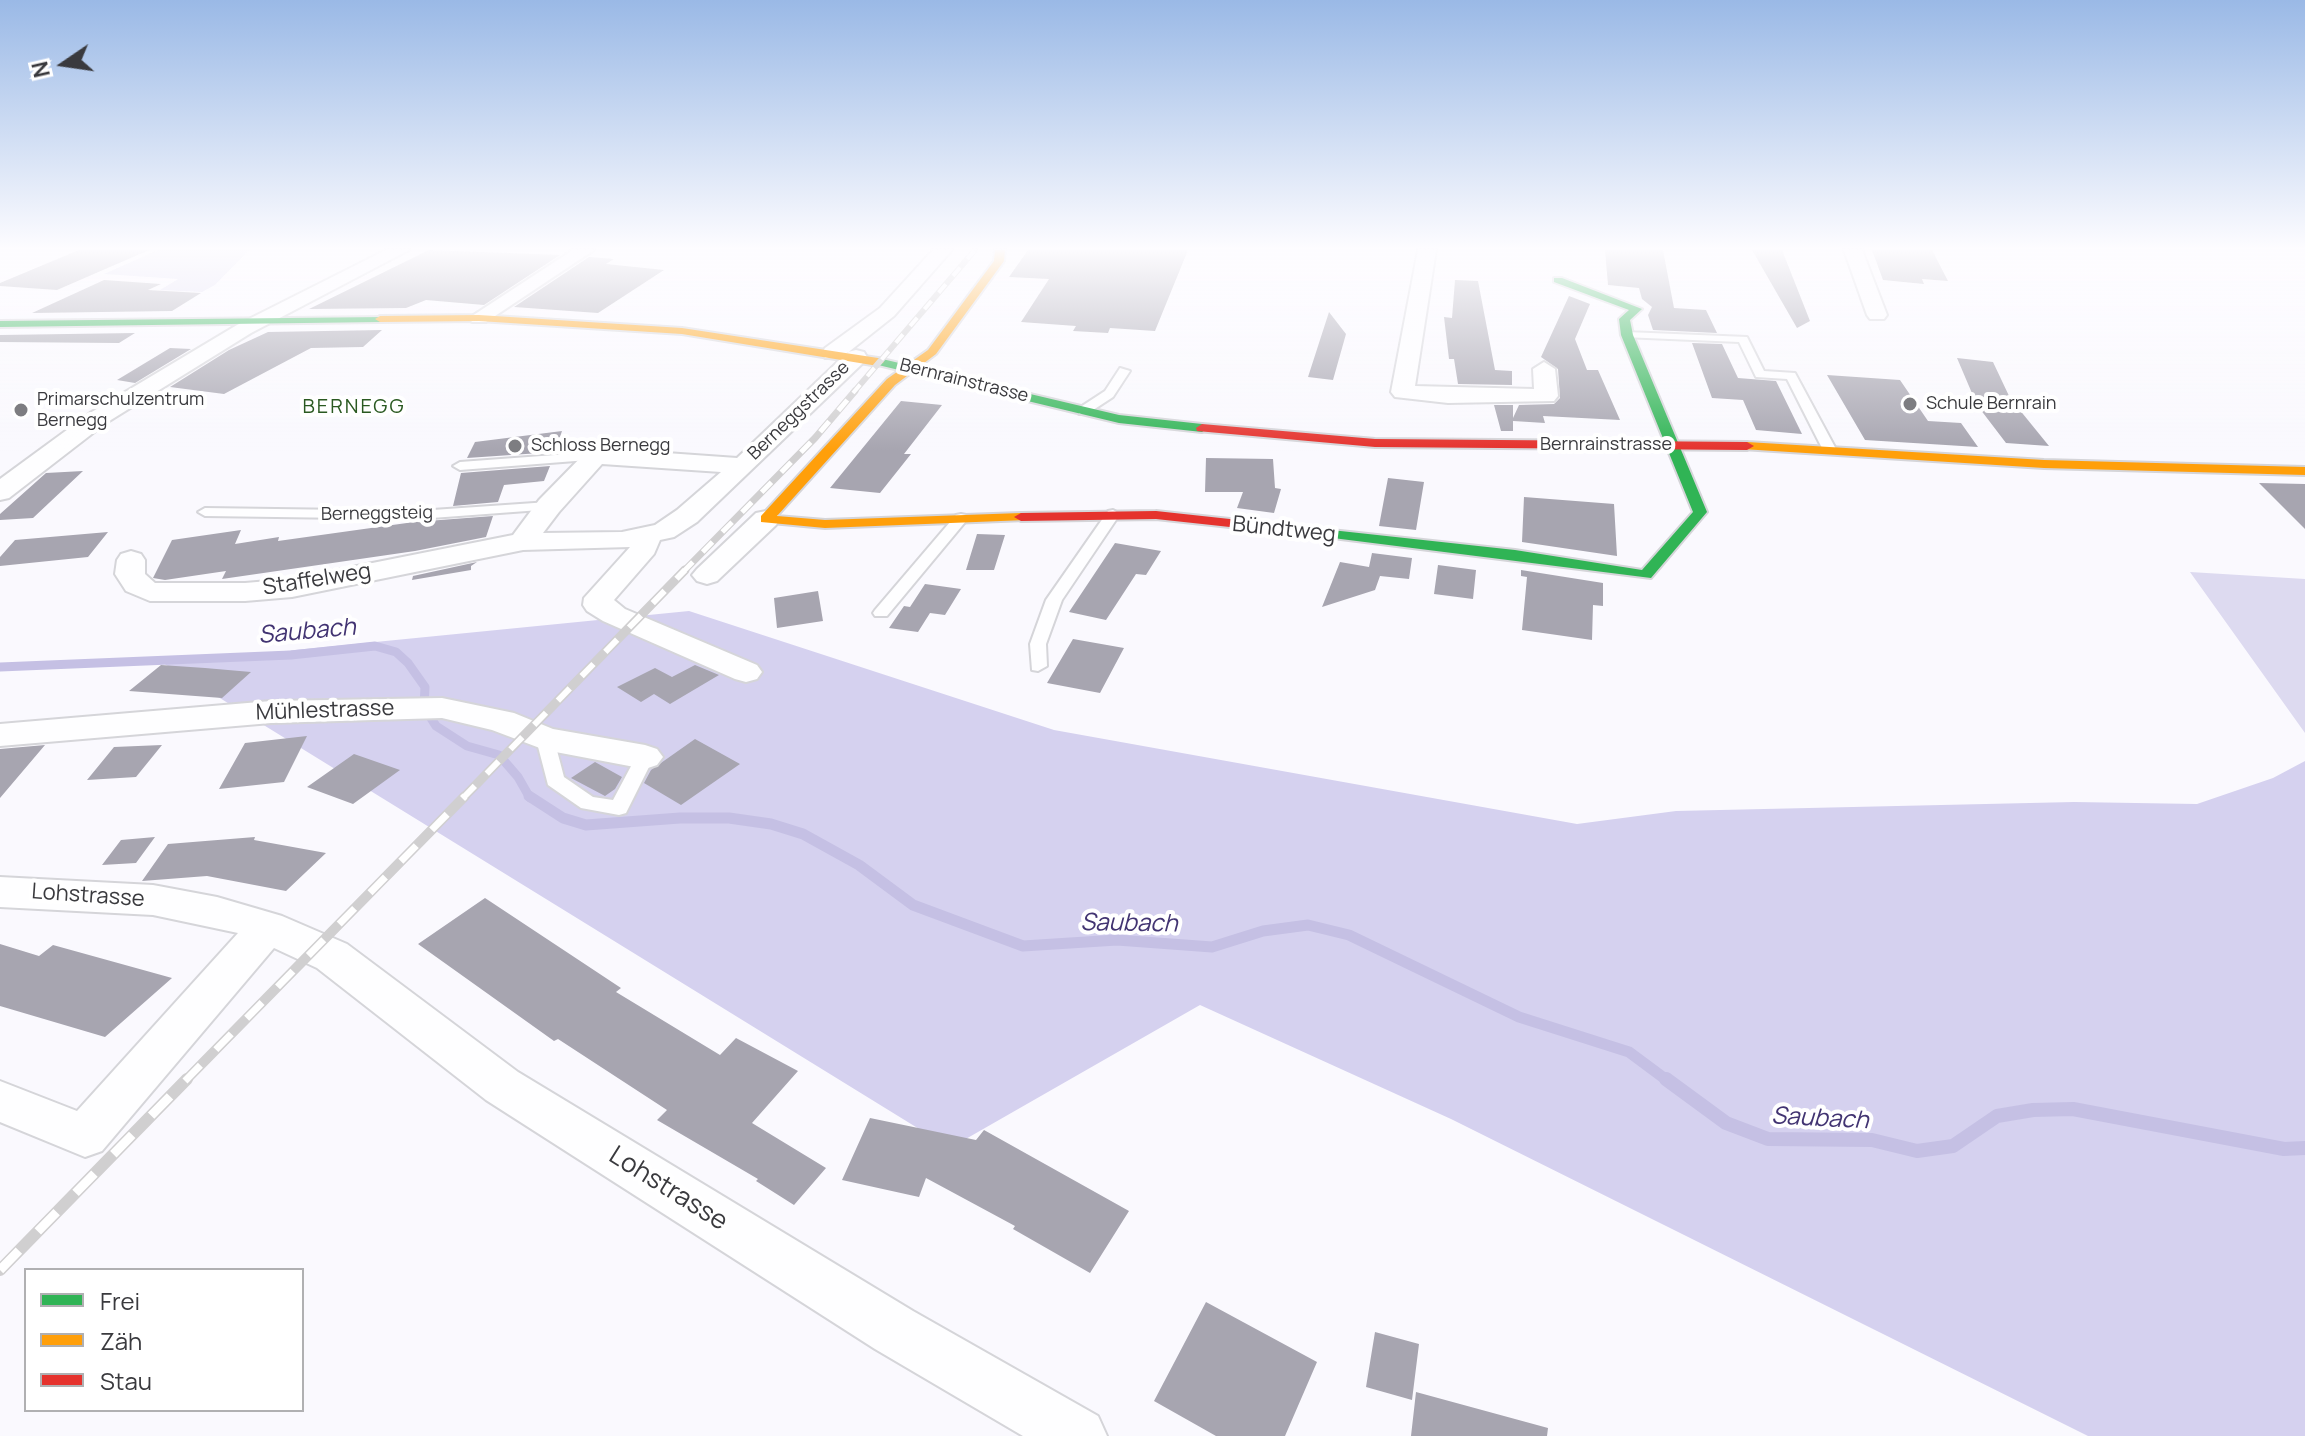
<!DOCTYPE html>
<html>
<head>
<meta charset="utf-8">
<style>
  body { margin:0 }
  #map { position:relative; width:2305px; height:1436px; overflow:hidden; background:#faf9fe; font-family:Manrope,sans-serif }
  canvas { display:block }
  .legend { position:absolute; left:24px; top:1268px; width:280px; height:144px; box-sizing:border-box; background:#fff; border:2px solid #b0b0b2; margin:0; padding:10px 14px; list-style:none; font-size:24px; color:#3a3a3e }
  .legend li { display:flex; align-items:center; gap:16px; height:40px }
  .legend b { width:40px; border:2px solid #b0b0b2 }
  .north { position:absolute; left:24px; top:24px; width:80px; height:80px; -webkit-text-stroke:6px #fff; paint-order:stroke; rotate:257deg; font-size:22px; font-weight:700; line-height:32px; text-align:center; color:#3a3a3e }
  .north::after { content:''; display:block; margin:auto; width:28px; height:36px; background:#3a3a3e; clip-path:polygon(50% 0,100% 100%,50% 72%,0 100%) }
</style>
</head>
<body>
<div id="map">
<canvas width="2305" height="1436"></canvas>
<ul class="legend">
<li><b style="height:10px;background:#30b455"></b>Frei</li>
<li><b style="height:10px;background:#ff9f0a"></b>Zäh</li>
<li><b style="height:10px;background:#e5322d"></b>Stau</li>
</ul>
<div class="north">N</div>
</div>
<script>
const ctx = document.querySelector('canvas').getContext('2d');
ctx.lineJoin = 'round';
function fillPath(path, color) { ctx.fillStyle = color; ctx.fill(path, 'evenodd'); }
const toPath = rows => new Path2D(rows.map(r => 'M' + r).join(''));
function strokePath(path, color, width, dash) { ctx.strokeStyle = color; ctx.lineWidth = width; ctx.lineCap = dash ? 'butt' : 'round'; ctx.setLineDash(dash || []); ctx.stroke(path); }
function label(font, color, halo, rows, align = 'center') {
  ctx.font = font + ' Manrope,sans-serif'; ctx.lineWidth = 8; ctx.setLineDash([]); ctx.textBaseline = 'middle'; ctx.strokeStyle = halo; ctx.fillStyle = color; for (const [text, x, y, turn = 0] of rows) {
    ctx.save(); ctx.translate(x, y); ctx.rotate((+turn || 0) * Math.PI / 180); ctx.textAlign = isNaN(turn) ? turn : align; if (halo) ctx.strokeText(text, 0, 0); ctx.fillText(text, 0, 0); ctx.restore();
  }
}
const green = toPath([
  [158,250,249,250,215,285,202,292,160,290,178,279,104,274],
  [2190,572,2305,579,2305,733]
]);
const forest = toPath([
  [689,611,1054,730,1577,824,1676,811,2074,802,2197,804,2273,778,2305,761,2305,1436,2088,1436,1451,1119,1200,1005,950,1148,163,663]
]);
const streamFar2 = toPath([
  [0,667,291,655,375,646,396,652,408,663,425,687,424,707,436,726,467,746,499,755,518,777,530,798]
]);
const streamFar1 = toPath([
  [529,796,563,818,586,825,680,818,729,818,771,824,803,834,859,865,913,905,1023,946,1117,940,1212,947,1263,931,1308,925,1349,935,1519,1017,1629,1052,1668,1081]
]);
const stream = toPath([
  [1666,1079,1726,1123,1768,1139,1872,1140,1917,1151,1953,1146,1997,1116,2033,1110,2073,1109,2284,1149,2305,1148]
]);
const building = toPath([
  [79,250,149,250,57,290,0,286,0,283],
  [429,250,560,255,484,305,426,300,406,308,309,309],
  [1028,250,1188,250,1155,331,1110,328,1108,333,1073,331,1076,326,1021,322,1049,279,1009,277],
  [1605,250,1663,250,1674,308,1706,310,1717,333,1653,330,1648,315,1652,307,1642,299,1639,288,1608,285],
  [1752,250,1782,250,1810,321,1797,328],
  [1872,250,1932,250,1948,281,1922,279,1924,284,1883,280],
  [589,257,614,259,606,264,664,270,598,313,514,307],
  [104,280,161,284,148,290,201,293,172,311,32,313],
  [1455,280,1478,281,1495,370,1512,371,1512,385,1458,384,1454,359,1449,359,1444,317,1452,318],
  [1569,296,1590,304,1575,339,1587,370,1598,370,1620,420,1543,416,1545,423,1513,421,1513,431,1501,431,1494,405,1513,405,1513,418,1519,405,1554,404,1560,398,1558,369,1541,357],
  [1329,312,1346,334,1333,380,1308,377],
  [382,330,363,347,311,348,224,394,170,387,229,350,268,332],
  [135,333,119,343,0,342,0,335],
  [1692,343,1722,344,1738,378,1776,381,1802,434,1756,430,1743,400,1712,398],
  [170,348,191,349,135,383,117,380],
  [1957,358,1993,362,2010,398,2049,446,2006,443,1977,405],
  [1827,375,1900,380,1928,421,1961,423,1978,447,1865,440],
  [901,401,942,405,904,454,911,454,880,493,830,488],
  [562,431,555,452,467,458,475,442],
  [1206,458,1273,459,1275,488,1281,489,1274,513,1237,508,1243,492,1205,492],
  [550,466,544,481,504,485,498,502,453,506,461,473],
  [83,471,33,518,0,520,0,514,46,473],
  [1388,478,1424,482,1416,530,1379,526],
  [2259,483,2305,484,2305,529],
  [1524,497,1614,504,1617,556,1522,542],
  [493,516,486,537,415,551,222,579,226,571,165,580,153,578,172,540,241,530,235,544,279,537,278,541,414,522],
  [108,532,88,557,0,566,0,557,15,540],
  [977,534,1005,535,994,570,966,570],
  [1115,543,1161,551,1146,575,1136,574,1106,620,1069,612],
  [1372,553,1412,558,1409,579,1380,576,1375,590,1322,607,1340,562,1369,567],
  [477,562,471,566,471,570,412,580,413,576],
  [1438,565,1476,570,1473,599,1434,594],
  [1521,570,1603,583,1603,606,1593,605,1592,640,1522,630,1527,577,1521,576],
  [925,584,961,589,945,615,930,613,918,632,889,628,904,606,910,607],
  [818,591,823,621,777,628,774,598],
  [1073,639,1124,648,1100,693,1047,683],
  [161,665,205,668,251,672,222,698,129,691],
  [695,665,719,675,670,704,654,694,641,702,617,687,655,668,672,677],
  [307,736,284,782,219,789,245,743],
  [695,739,740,764,681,805,644,783,651,770],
  [45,745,0,798,0,749],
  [162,745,136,777,87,780,114,747],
  [354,754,400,770,353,804,307,787],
  [595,762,622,777,615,789,605,796,571,778],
  [155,837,136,863,102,865,121,840],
  [255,837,254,840,326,853,286,891,207,876,142,881,168,844],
  [485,898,621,988,616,992,720,1055,736,1038,798,1071,752,1123,826,1168,794,1205,756,1181,758,1179,657,1120,667,1110,558,1039,554,1041,418,944],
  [0,944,39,956,53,945,172,978,105,1037,0,1006],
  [870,1118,976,1140,984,1130,1129,1211,1090,1273,1013,1229,1015,1226,926,1178,919,1197,842,1180],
  [1206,1302,1317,1362,1285,1436,1216,1436,1154,1401],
  [1375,1332,1419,1344,1412,1400,1366,1387],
  [1416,1392,1548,1428,1547,1436,1411,1436]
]);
const lane = toPath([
  [1627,332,1747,337,1764,371,1795,373,1837,451,1835,454,1825,454,1787,379,1756,377,1739,342,1623,337,1623,333,1627,332],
  [1120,368,1130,371,1113,397,1087,414,1079,414,1079,408,1105,391,1120,368],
  [596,452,601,453,601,459,460,470,453,466,460,462,596,452],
  [549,502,554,503,554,509,418,519,205,516,198,512,205,508,418,511,549,502],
  [1113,510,1120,514,1062,600,1046,644,1047,666,1038,671,1032,670,1030,644,1046,600,1108,511,1113,510],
  [961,514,966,515,966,521,887,616,875,616,873,613,875,610,956,515,961,514],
  [545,733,554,739,564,777,593,797,613,800,638,753,652,753,654,757,626,813,619,815,581,808,548,785,536,739,545,733]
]);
const street = toPath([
  [386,250,409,250,251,333,106,423,9,498,0,500,0,479,90,413,237,325,386,250],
  [573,250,594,250,486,322,472,322,469,318,573,250],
  [933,250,952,250,894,316,841,358,825,358,822,353,825,348,880,308,933,250],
  [1418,250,1436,250,1415,386,1534,389,1533,369,1544,362,1555,369,1558,396,1554,401,1448,403,1395,397,1391,392,1418,250],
  [1844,250,1862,250,1887,315,1884,319,1870,319,1867,315,1844,250],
  [856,350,864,352,867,357,864,362,697,522,674,537,660,540,654,554,614,600,625,609,757,665,762,672,757,679,746,682,735,679,603,621,587,611,583,605,584,598,630,547,523,550,292,597,245,601,150,601,126,591,115,574,117,560,121,554,131,551,141,554,145,560,145,574,155,583,245,583,292,579,513,535,539,500,587,451,596,448,737,458,848,352,856,350],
  [602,464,721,472,677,510,655,525,622,532,543,533,559,512,602,464],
  [766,511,776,513,780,519,776,525,717,581,707,584,697,581,692,575,697,569,756,513,766,511],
  [442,698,514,713,553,729,645,745,657,749,663,757,657,765,645,769,545,750,492,730,442,718,271,723,0,746,0,724,271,701,442,698],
  [0,877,153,885,217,897,282,916,347,944,518,1072,913,1311,1098,1416,1107,1436,1023,1436,875,1349,486,1100,317,968,274,948,102,1151,85,1157,0,1122,0,1081,77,1111,238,933,153,915,0,907,0,877]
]);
const fast = toPath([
  [1554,278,1562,278,1642,309,1630,320,1633,335,1707,512,1651,578,1317,536,1315,533,1322,529,1515,550,1642,570,1693,512,1621,335,1619,319,1629,310,1554,282,1554,278],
  [384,317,384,321,380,322,0,327,0,321,384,317],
  [878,358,1119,415,1202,424,1208,428,1202,432,1119,423,874,364,872,362,878,358]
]);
const slow = toPath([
  [995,250,1005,250,1004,261,936,354,895,385,777,516,825,520,1021,513,1028,517,1026,520,825,528,761,522,761,516,887,379,928,350,994,261,995,250],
  [479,315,682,328,878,358,884,362,878,366,682,334,479,321,380,322,375,319,380,316,479,315],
  [1747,442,2044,460,2305,467,2305,475,2044,468,1742,449,1742,443,1747,442]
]);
const jam = toPath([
  [1202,424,1375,439,1747,442,1754,446,1747,450,1375,447,1197,431,1196,428,1202,424],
  [1156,511,1322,529,1329,533,1322,537,1156,519,1021,521,1014,517,1021,513,1156,511]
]);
const railFar4 = toPath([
  [853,393,975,250]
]);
const railFar3 = toPath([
  [683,572,815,438,855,391]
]);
const railFar2 = toPath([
  [463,798,685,570]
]);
const railFar1 = toPath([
  [185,1081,465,796]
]);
const rail = toPath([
  [0,1270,187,1079]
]);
const markers = [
  [1910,404,8,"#7d7d81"],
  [21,410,8,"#7d7d81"],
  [515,446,8,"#7d7d81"]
];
const farStreetnames = [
  ["Bernrainstrasse",964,381,14],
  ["Berneggstrasse",799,411,-44],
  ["Bernrainstrasse",1606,445],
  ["Berneggsteig",377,514,-1]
];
const farPoinames = [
  ["Primarschulzentrum",37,400],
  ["Bernegg",37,421],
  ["Schule Bernrain",1926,404],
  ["Schloss Bernegg",531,446]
];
const farNeighbourhoodnames = [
  ["BERNEGG",354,407]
];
const streetNames = [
  ["Bündtweg",1284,530,6],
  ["Staffelweg",317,580,-9],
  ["Mühlestrasse",325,711,-2],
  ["Lohstrasse",88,896,4]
];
const waterNames = [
  ["Saubach",307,632,-5],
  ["Saubach",1129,924,1],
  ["Saubach",1820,1119,3]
];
const nearStreetnames = [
  ["Lohstrasse",668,1189,32]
];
fillPath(green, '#dddaf0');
fillPath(forest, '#d5d1ef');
strokePath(streamFar2, '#c5c0e4', 9);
strokePath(streamFar1, '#c5c0e4', 11);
strokePath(stream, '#c5c0e4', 14);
fillPath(building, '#a7a5b0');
strokePath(lane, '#d5d5d9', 4);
strokePath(street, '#d5d5d9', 4);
strokePath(fast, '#d5d5d9', 4);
strokePath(slow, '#d5d5d9', 4);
strokePath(jam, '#d5d5d9', 4);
fillPath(lane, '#fefeff');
fillPath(street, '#fefeff');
fillPath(fast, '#30b455');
fillPath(slow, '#ff9f0a');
fillPath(jam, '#e5322d');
strokePath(railFar4, '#d0cfd0', 6);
strokePath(railFar3, '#d0cfd0', 7);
strokePath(railFar2, '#d0cfd0', 9);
strokePath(railFar1, '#d0cfd0', 10);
strokePath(rail, '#d0cfd0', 12);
strokePath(railFar4, '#fff', 4, [11]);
strokePath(railFar3, '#fff', 5, [14]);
strokePath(railFar2, '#fff', 6, [17]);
strokePath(railFar1, '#fff', 7, [22]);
strokePath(rail, '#fff', 9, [27]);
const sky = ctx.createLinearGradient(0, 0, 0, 451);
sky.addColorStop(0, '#9ab9e6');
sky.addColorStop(0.55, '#fdfcff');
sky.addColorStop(1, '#fdfcff00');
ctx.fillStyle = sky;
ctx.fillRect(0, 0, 2305, 451);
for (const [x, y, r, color] of markers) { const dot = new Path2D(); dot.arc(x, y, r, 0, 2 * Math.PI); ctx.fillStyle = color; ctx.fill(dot); strokePath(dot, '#fff', 3); }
label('18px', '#3a3a3e', '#fff', farStreetnames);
label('18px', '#3a3a3e', '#fff', farPoinames, 'left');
ctx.letterSpacing = '2px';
label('20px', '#2a5921', '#fff', farNeighbourhoodnames);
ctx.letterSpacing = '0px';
label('22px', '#3a3a3e', '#fff', streetNames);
label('italic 24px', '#423472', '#fff', waterNames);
label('26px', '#3a3a3e', '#fff', nearStreetnames);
</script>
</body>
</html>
